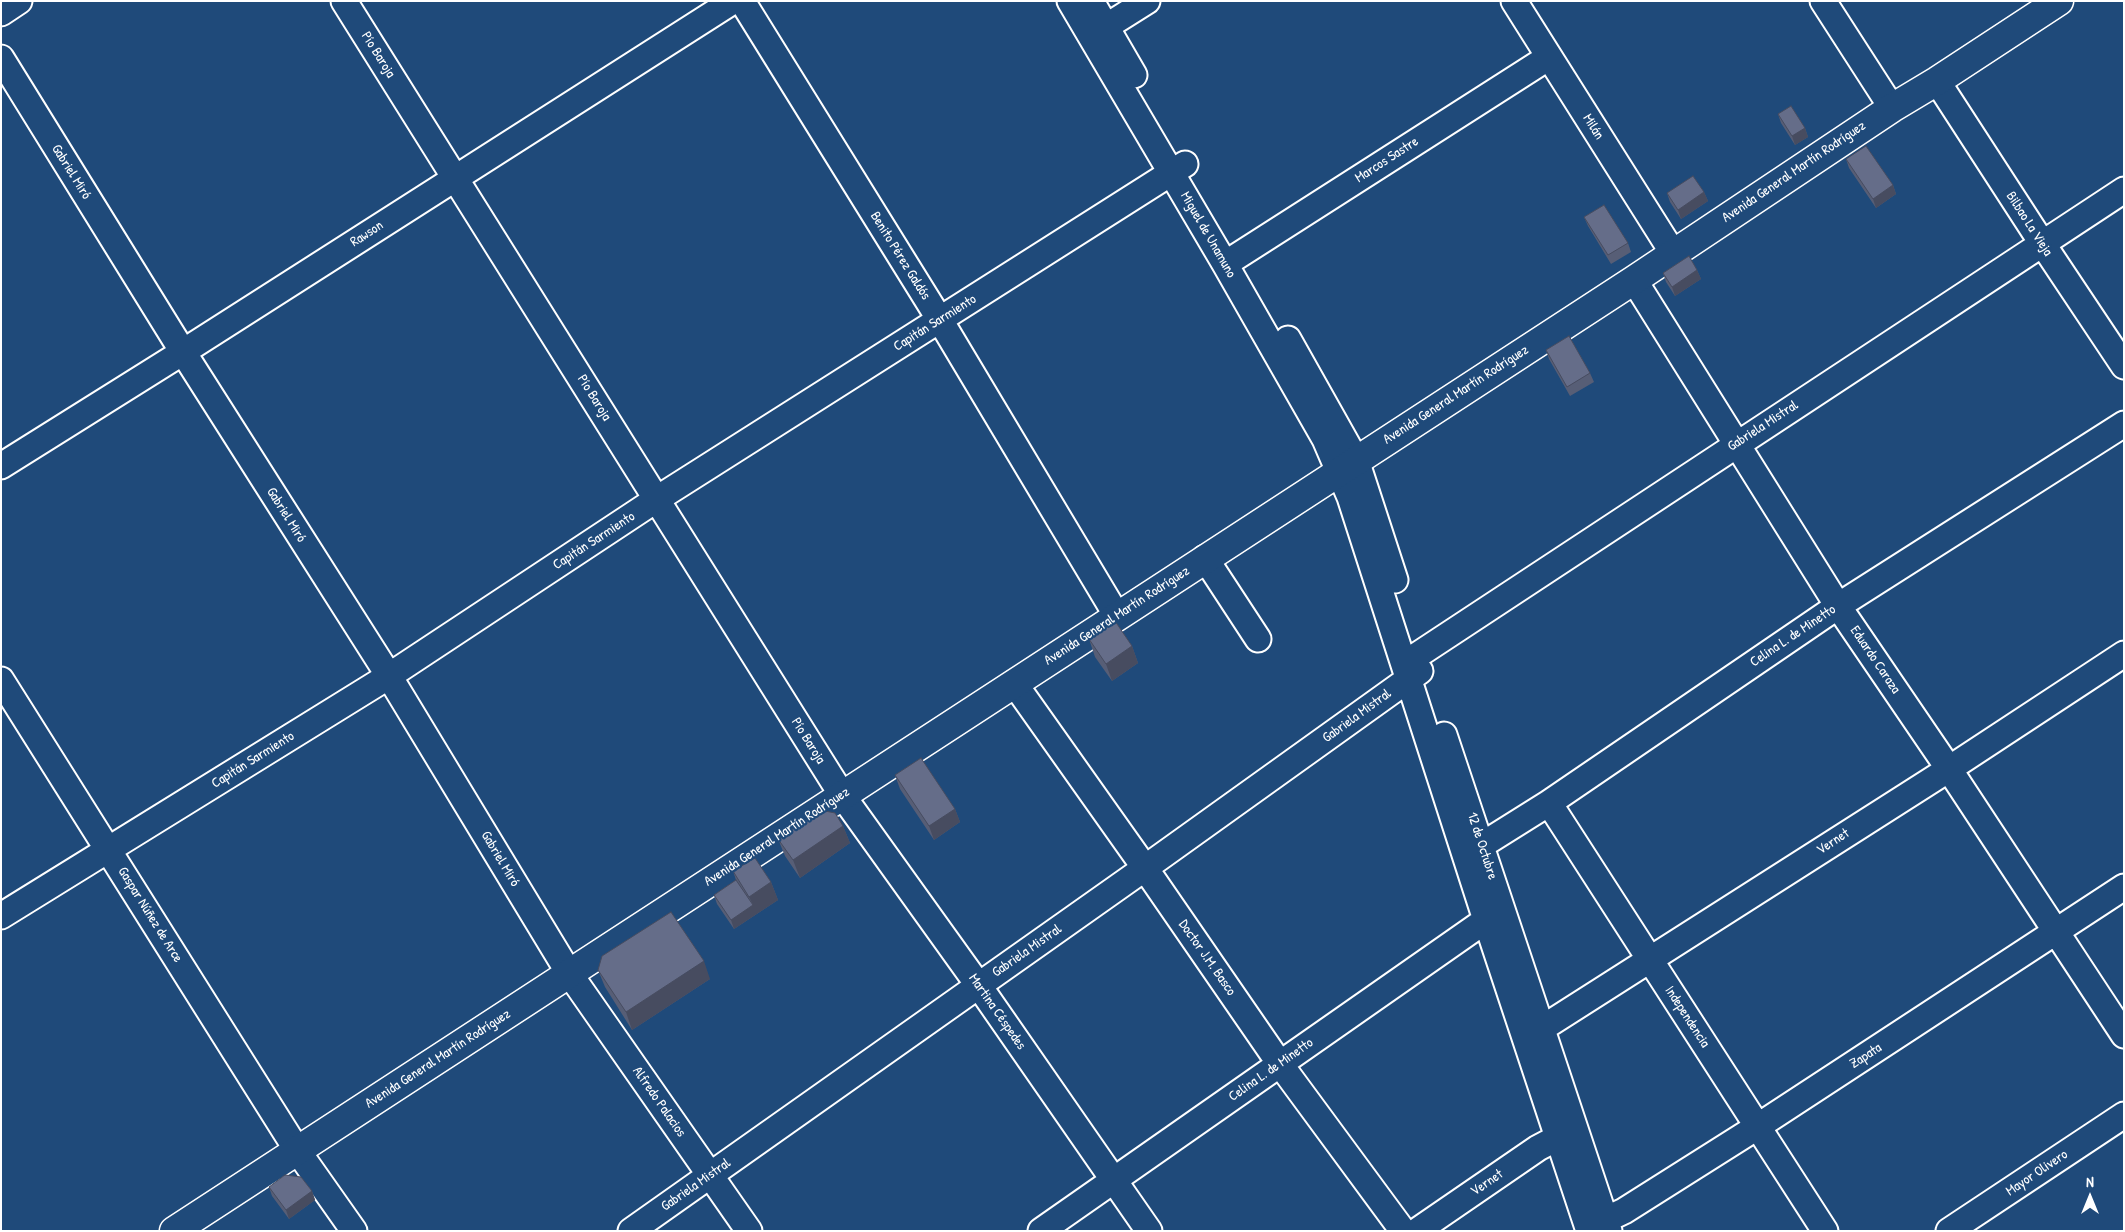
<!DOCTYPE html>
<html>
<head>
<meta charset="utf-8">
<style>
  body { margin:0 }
  #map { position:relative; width:2125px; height:1232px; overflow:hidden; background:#1f4a7a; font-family:"Patrick Hand",sans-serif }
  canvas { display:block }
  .frame { position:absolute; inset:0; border:2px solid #fff; pointer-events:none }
  .north { position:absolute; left:2065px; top:1172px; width:50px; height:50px; -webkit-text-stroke:4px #1f4a7a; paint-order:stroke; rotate:0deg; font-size:14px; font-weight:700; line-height:20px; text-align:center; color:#fff }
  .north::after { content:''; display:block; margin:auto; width:18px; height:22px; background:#fff; clip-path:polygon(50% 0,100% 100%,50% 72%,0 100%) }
</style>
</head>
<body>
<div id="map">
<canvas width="2125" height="1232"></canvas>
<div class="frame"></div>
<div class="north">N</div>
</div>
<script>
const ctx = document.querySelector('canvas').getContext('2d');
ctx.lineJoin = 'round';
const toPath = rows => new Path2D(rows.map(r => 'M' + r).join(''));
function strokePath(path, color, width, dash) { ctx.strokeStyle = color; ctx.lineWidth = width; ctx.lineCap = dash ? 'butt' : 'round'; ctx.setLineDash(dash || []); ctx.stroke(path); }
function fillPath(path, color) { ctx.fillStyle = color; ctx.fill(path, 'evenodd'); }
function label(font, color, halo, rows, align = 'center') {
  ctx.font = font + ' "Patrick Hand",sans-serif'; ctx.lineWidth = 4.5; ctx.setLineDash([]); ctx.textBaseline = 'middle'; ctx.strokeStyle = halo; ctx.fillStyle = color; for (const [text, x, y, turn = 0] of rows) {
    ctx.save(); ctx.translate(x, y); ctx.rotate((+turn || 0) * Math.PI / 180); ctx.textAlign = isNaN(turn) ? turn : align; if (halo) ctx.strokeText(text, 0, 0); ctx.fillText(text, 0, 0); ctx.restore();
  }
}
const minor = toPath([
  [344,1,842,795,979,986,1149,1231],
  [742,1,940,320,1117,616],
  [1070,1,1225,264,1325,439,1350,497,1486,920,1589,1231],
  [1091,1,1134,75],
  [1514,1,1673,253],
  [1823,1,1892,108],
  [1,13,19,1],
  [1093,35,1147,1],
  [1,58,183,352,389,676,569,973,749,1231],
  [1937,81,2042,243,2124,366],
  [1225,264,1549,57],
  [1634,280,1838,606,1949,769,2124,1035],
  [1288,339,1356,460,1395,580],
  [1,466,183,352,733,1],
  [1205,558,1258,639],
  [1404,664,2124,190],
  [1,680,297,1150,354,1231],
  [1014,683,1145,868,1280,1064,1403,1231],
  [1444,735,1609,1231],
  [1549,803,1825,1231],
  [1467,846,1482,845,1549,803,1838,606,2124,424],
  [1,916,389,676,657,499,1185,164],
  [1541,1029,1949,769,2124,654],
  [1605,1220,1624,1211,1757,1127,2124,887],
  [631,1231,1145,868,1420,671],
  [1041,1231,1486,920,1501,915],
  [1417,1231,1538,1148,1557,1138],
  [1949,1231,2124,1115]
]);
const major = toPath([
  [174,1231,1634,280,1892,108,1937,81,2059,1]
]);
const wall = toPath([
  [1778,114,1805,128,1808,137,1795,145,1781,123],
  [1846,159,1893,185,1896,194,1876,208,1849,168],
  [1704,192,1708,201,1681,219,1670,202,1667,193],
  [1584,217,1628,243,1631,252,1611,264,1588,226],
  [1697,270,1701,279,1675,296,1666,282,1663,273],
  [1546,350,1590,373,1594,382,1570,396,1549,359],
  [1089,639,1132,646,1138,663,1112,681,1095,657],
  [895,775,955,809,960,822,934,840,900,789],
  [843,826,850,843,800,878,785,856,778,839],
  [733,871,771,882,778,900,734,929,717,904,714,895,736,880],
  [598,970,710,979,632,1030,605,987],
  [269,1187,312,1191,315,1200,289,1219,272,1196]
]);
const shadedWall = toPath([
  [1805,128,1808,137,1795,145,1792,136],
  [1893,185,1896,194,1876,208,1873,199],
  [1704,192,1708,201,1681,219,1678,210],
  [1697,270,1701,279,1675,296,1672,287],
  [1132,646,1138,663,1112,681,1106,664],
  [955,809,960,822,934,840,929,826],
  [843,826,850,843,800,878,793,860],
  [771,882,778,900,734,929,731,920,753,905,749,897],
  [704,961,710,979,632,1030,626,1012],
  [312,1191,315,1200,289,1219,286,1210]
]);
const building = toPath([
  [1791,106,1805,128,1792,136,1778,114,1791,106],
  [1866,146,1893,185,1873,199,1846,159,1866,146],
  [1693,176,1704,192,1678,210,1667,193,1693,176],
  [1604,205,1628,243,1608,255,1584,217,1604,205],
  [1689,256,1697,270,1672,287,1663,273,1689,256],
  [1569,336,1590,373,1567,387,1546,350,1569,336],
  [1115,621,1132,646,1106,664,1089,639,1115,621],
  [921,758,955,809,929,826,895,775,921,758],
  [820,810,835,813,843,826,793,860,778,839,820,810],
  [755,858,771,882,749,897,733,871,755,858],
  [736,880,753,905,731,920,714,895,736,880],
  [671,912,704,961,626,1012,598,970,602,956,671,912],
  [285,1175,301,1177,312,1191,286,1210,269,1187,285,1175]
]);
const streetNames = [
  ["Pío Baroja",378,55,58],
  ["Milán",1593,127,58],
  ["Marcos Sastre",1387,160,-33],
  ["Gabriel Miró",71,172,58],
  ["Avenida General Martín Rodríguez",1794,172,-34],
  ["Bilbao La Vieja",2029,224,57],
  ["Rawson",367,234,-33],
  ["Miguel de Unamuno",1208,235,60],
  ["Benito Pérez Galdós",900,256,58],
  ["Capitán Sarmiento",935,323,-32],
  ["Avenida General Martín Rodríguez",1456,395,-33],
  ["Pío Baroja",594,398,58],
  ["Gabriela Mistral",1763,426,-33],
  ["Gabriel Miró",286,515,58],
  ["Capitán Sarmiento",594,541,-33],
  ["Avenida General Martín Rodríguez",1117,616,-33],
  ["Celina L. de Minetto",1793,636,-34],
  ["Eduardo Caraza",1875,660,56],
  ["Gabriela Mistral",1357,716,-36],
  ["Pío Baroja",808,741,58],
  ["Capitán Sarmiento",253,760,-32],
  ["Avenida General Martín Rodríguez",777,837,-33],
  ["Vernet",1833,842,-33],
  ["12 de Octubre",1482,846,72],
  ["Gabriel Miró",500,859,59],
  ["Gaspar Núñez de Arce",150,915,58],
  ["Gabriela Mistral",1027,951,-35],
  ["Doctor J.M. Basco",1207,958,55],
  ["Martina Céspedes",997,1012,55],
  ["Independencia",1687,1017,57],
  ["Zapata",1866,1056,-33],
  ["Avenida General Martín Rodríguez",438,1059,-33],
  ["Celina L. de Minetto",1271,1070,-35],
  ["Alfredo Palacios",659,1102,55],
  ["Mayor Olivero",2037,1173,-34],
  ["Vernet",1487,1183,-34],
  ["Gabriela Mistral",696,1185,-35]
];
strokePath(minor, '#fff', 29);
strokePath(major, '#fff', 31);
strokePath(minor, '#1f4a7a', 25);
strokePath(major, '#1f4a7a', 28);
fillPath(wall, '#575e76');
fillPath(shadedWall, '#474c60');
fillPath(building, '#656d89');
strokePath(building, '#474c60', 1);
label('14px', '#fff', '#1f4a7a', streetNames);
</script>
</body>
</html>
